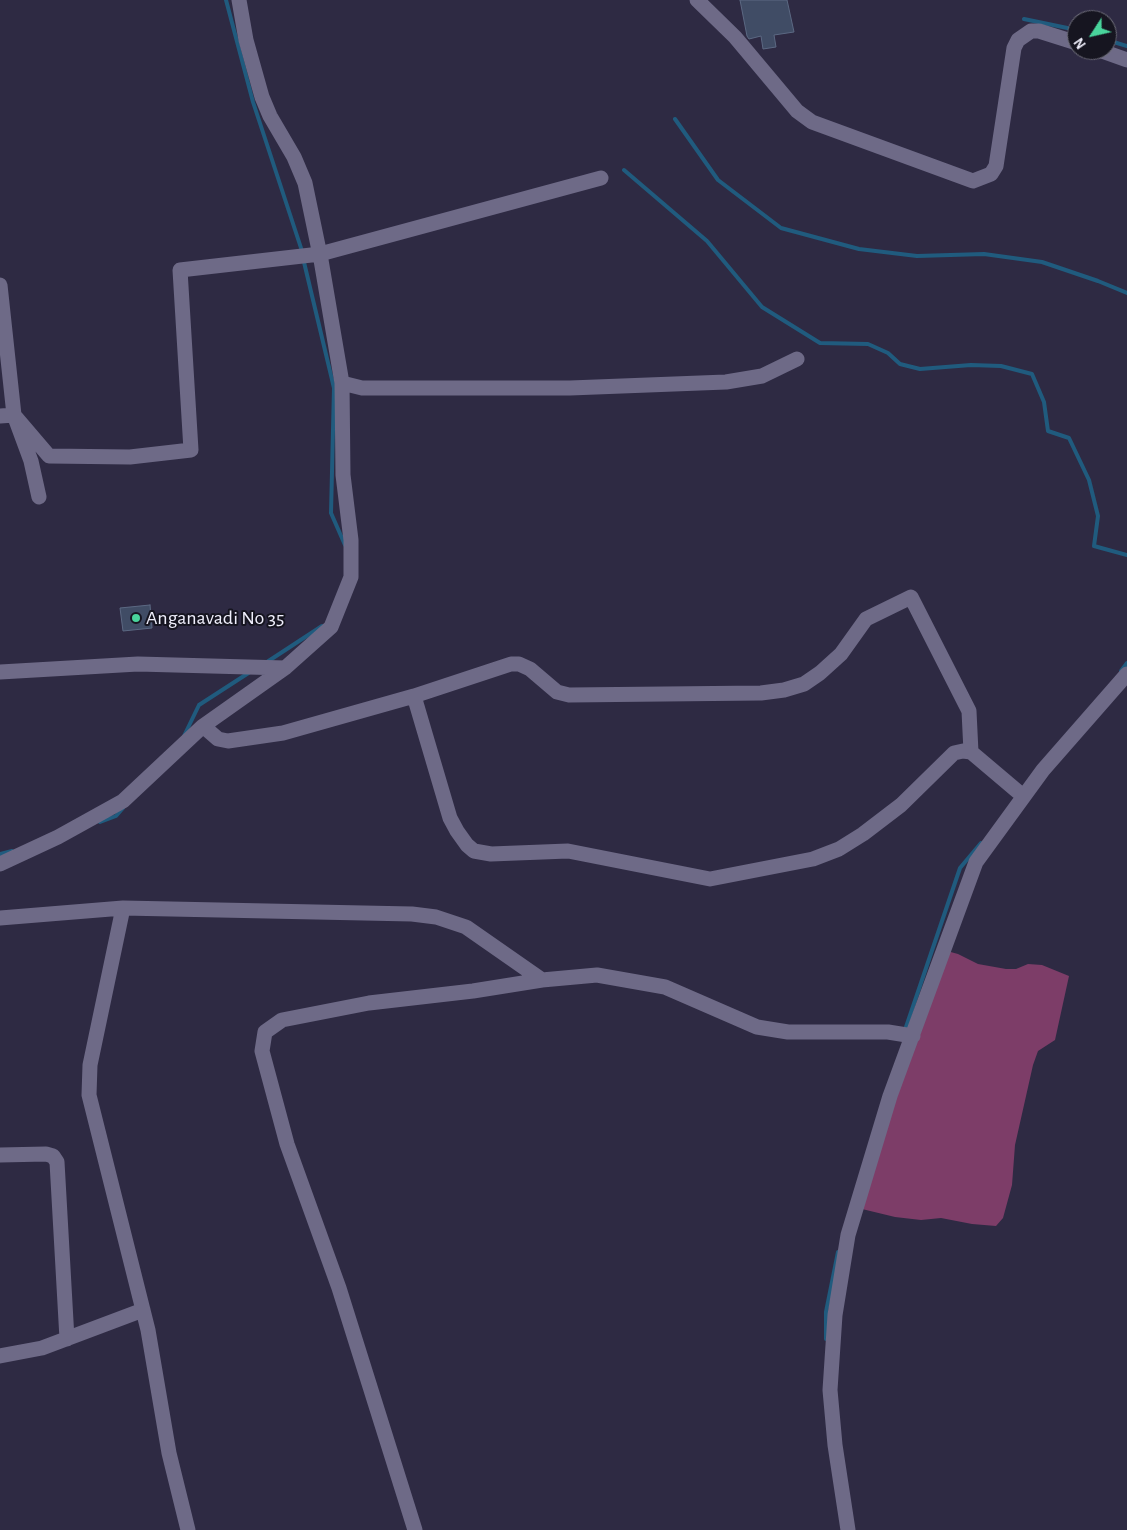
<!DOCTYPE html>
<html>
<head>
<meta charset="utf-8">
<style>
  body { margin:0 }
  #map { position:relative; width:1127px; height:1530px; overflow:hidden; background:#2e2a43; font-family:"Alegreya Sans",sans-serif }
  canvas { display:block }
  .north { position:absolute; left:1067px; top:10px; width:50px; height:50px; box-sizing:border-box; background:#161520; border:1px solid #6d6c78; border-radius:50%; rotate:235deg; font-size:14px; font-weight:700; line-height:20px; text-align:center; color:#f0effc }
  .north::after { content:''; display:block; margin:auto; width:18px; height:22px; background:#49d49c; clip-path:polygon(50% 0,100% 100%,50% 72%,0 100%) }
</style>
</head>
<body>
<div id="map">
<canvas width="1127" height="1530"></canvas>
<div class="north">N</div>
</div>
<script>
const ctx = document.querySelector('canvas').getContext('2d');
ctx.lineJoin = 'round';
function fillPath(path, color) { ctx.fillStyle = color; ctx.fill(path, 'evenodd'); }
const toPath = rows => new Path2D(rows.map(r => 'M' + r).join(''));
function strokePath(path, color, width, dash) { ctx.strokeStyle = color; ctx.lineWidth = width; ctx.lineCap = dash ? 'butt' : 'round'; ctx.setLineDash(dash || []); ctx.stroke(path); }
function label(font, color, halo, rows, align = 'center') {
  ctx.font = font + ' "Alegreya Sans",sans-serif'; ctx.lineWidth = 4; ctx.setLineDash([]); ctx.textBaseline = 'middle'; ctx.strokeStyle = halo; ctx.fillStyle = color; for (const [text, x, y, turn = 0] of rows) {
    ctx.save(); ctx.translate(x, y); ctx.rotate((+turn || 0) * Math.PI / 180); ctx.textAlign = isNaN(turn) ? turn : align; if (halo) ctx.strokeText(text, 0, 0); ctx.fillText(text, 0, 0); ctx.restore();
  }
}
const forest = toPath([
  [947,951,958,954,978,964,1006,969,1016,969,1028,964,1042,965,1069,976,1055,1040,1038,1051,1033,1065,1015,1145,1012,1185,1003,1218,996,1226,972,1224,941,1218,921,1220,895,1217,862,1209,864,1192]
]);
const stream = toPath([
  [226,0,253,102,302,251],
  [1024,19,1077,30],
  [1107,40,1127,46],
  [675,119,718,180,781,228,859,249,917,256,984,254,1042,262,1098,281,1127,293],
  [624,170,707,241,762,307,820,343,868,344,888,353,900,364,920,369,971,365,1001,366,1032,374,1044,402,1048,431,1069,438,1089,480,1098,516,1094,546,1127,555],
  [303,258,334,388,331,513,345,545],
  [267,662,322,626],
  [1121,671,1127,663],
  [184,736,199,705,250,672],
  [100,822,116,816,123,808],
  [0,854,12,851],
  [905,1030,960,868,981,843],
  [826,1339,826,1312,838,1252]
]);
const building = toPath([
  [740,0,787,0,794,32,774,35,776,47,763,49,761,36,749,39,747,36,740,0],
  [150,605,152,628,123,631,120,608,150,605]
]);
const minor = toPath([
  [239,0,246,40,262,97,270,116,294,157,305,183,321,260,342,383,362,388,570,388,726,382,762,376,797,359],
  [697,0,735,37,797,111,812,122,973,181,991,174,996,166,1014,48,1018,40,1031,31,1039,31,1077,43],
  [1099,50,1127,60],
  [0,285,14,415,31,461,39,497],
  [0,416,14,415,49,456,130,457,191,450,180,270,320,254,601,178],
  [0,672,138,664,285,668],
  [414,696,450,818,457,831,467,845,474,851,491,854,568,851,710,879,813,859,839,849,863,834,901,805,954,753,963,751,971,752,1023,796],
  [203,726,218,739,228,741,283,733,414,696,511,664,519,664,530,669,557,692,569,695,761,693,784,690,804,684,820,673,841,654,866,619,911,597,969,711,971,752],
  [0,864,58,837,123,801,203,726,285,668,331,627,351,577,351,540,343,475,342,383],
  [123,908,90,1065,89,1095,148,1330,169,1453,188,1530],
  [0,918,123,908,412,914,436,917,466,927,542,980],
  [0,1155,46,1154,53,1156,57,1162,67,1339],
  [0,1356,42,1348,143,1310],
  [415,1530,339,1288,287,1144,262,1051,265,1032,282,1020,369,1003,473,991,542,980,597,975,665,987,757,1027,788,1032,888,1032,913,1036],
  [848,1530,835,1445,830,1390,835,1315,848,1235,890,1096,976,862,1043,770,1127,674]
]);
const markers = [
  [136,618,5,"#49d49c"]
];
const poiNames = [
  ["Anganavadi No 35",146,618]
];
fillPath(forest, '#7d3d68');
strokePath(stream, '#205b7e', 4);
fillPath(building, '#404c65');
strokePath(building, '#5c6983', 1);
strokePath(minor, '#6e6a87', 15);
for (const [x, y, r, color] of markers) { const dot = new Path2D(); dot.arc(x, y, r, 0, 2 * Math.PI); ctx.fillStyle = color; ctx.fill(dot); strokePath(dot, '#161520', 2); }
label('20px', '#f0effc', '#161520', poiNames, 'left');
</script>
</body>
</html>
